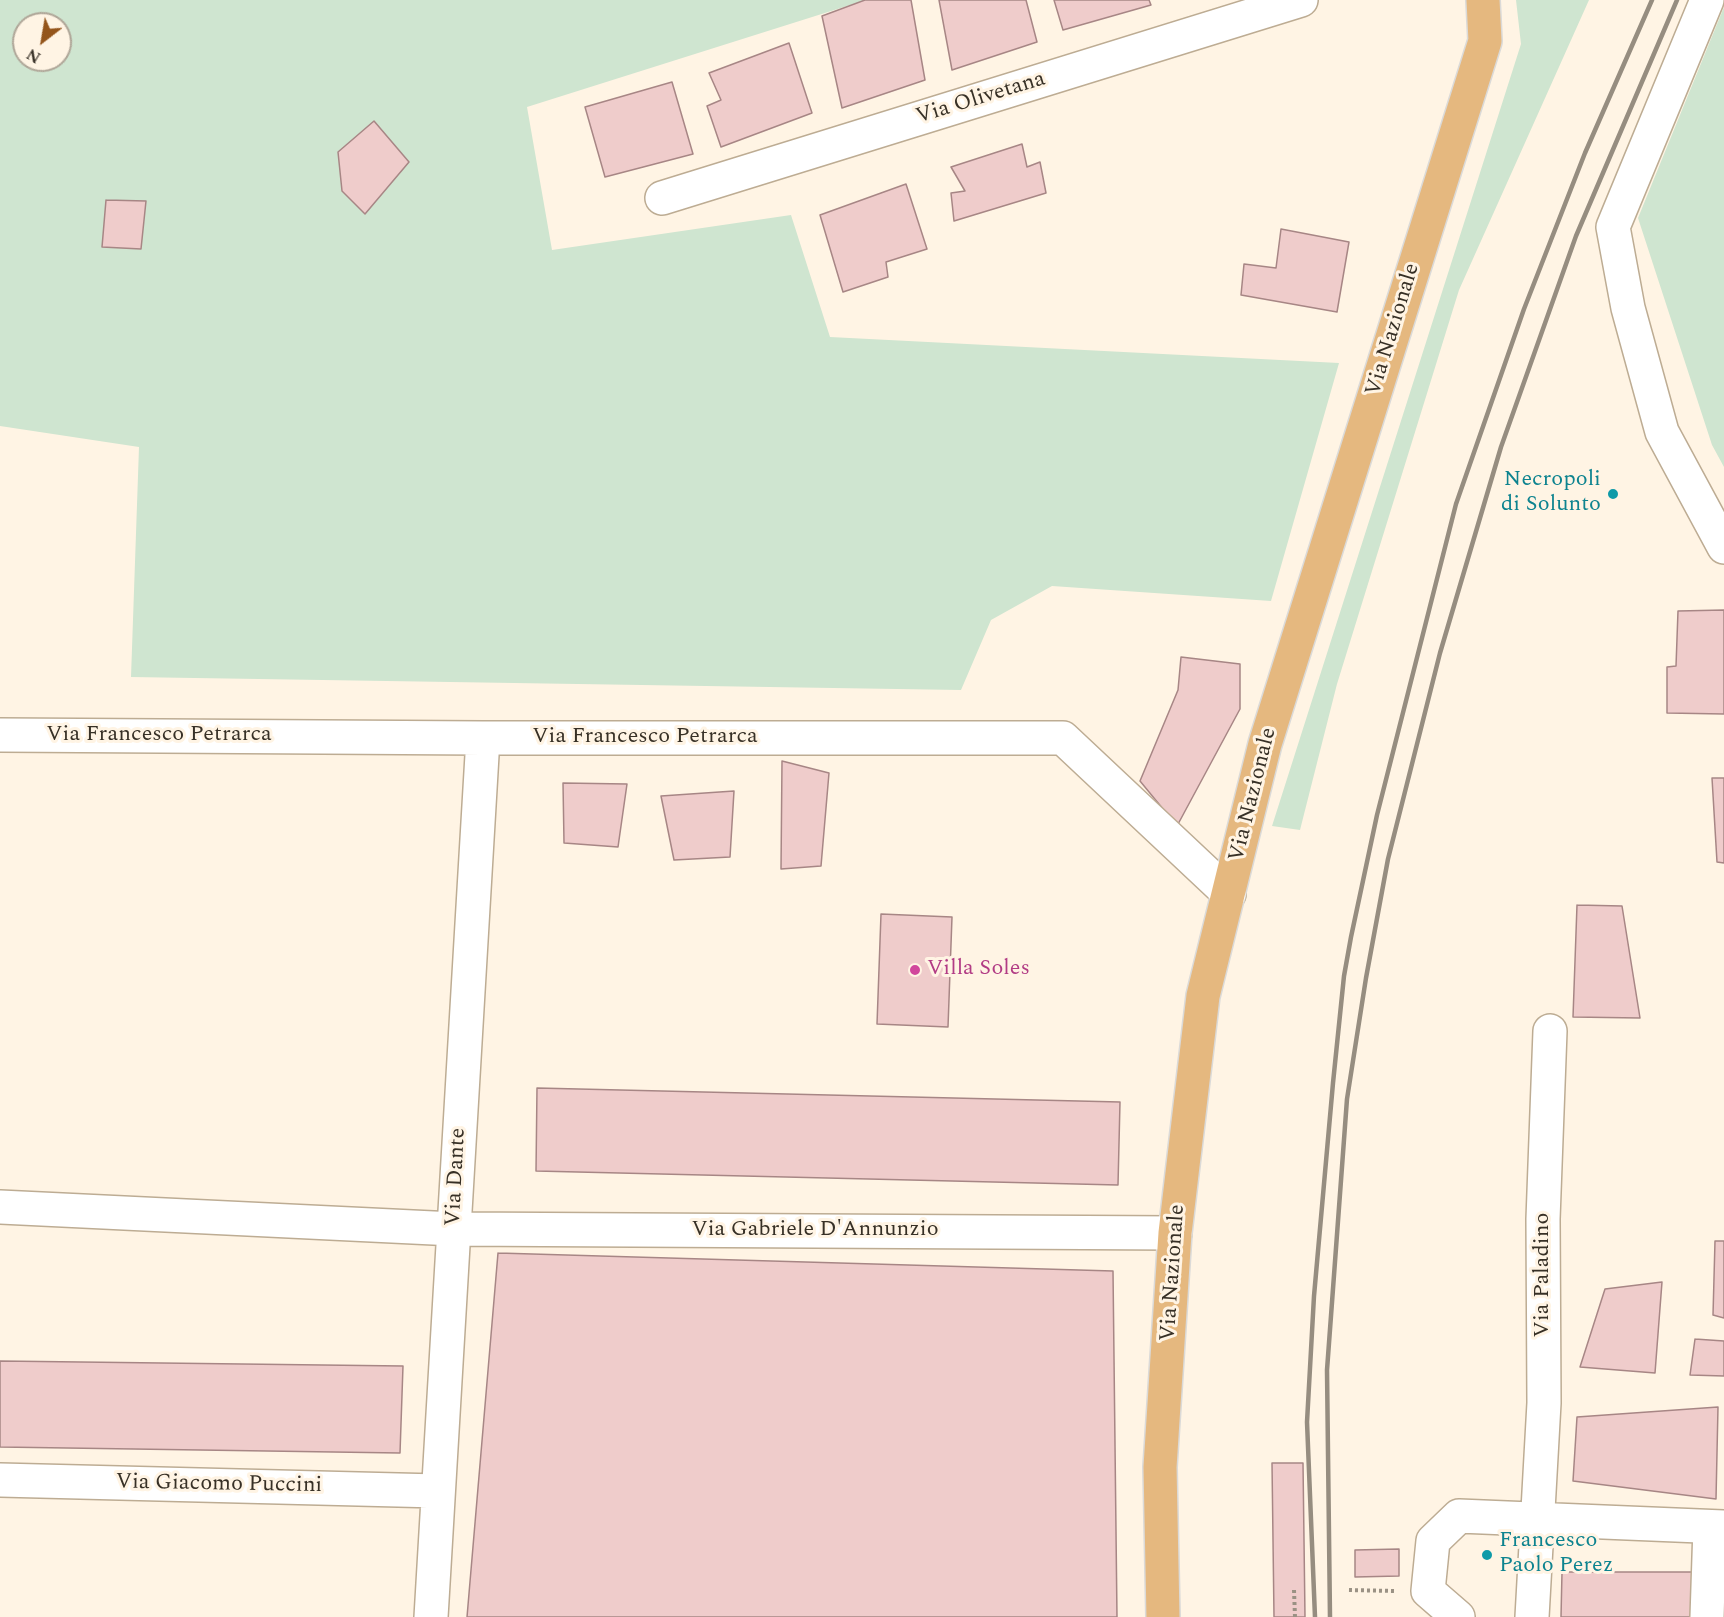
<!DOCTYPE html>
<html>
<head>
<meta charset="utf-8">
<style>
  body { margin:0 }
  #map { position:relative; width:1724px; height:1617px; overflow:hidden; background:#fff4e4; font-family:Spectral,serif }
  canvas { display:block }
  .north { position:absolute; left:12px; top:12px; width:60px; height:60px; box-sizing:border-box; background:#fff4e4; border:2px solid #afa698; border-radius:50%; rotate:211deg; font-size:16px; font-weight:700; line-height:24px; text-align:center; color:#373026 }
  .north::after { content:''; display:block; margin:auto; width:21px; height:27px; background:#94551b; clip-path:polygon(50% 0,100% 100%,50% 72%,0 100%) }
</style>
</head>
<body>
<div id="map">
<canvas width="1724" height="1617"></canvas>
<div class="north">N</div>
</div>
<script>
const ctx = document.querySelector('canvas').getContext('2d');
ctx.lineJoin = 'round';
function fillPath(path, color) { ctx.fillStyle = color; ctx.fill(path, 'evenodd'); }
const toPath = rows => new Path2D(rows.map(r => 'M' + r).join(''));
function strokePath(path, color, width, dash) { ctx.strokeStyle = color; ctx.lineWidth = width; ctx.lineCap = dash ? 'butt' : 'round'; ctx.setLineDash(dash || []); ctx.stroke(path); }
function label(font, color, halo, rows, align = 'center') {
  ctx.font = font + ' Spectral,serif'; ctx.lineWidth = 6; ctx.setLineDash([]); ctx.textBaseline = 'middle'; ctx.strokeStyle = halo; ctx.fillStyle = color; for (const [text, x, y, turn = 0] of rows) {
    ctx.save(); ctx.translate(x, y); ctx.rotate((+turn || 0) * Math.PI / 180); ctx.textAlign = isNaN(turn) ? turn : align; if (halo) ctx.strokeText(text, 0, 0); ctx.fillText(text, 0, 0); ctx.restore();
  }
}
const green = toPath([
  [0,0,866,0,527,107,552,250,791,215,830,337,1339,363,1271,601,1052,586,991,620,961,690,131,677,139,447,0,426],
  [24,24,60,24,60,60,24,60],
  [1516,0,1589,0,1459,290,1337,684,1300,830,1272,826,1521,44],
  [1724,7,1724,467,1712,445,1638,218]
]);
const building = toPath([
  [865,0,911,0,925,80,842,108,822,16,865,0],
  [939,0,1026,0,1037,42,952,70,939,0],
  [1054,0,1149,0,1151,5,1063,30,1054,0],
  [789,43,812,113,721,147,707,106,721,100,709,73,789,43],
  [672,82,693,154,605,177,585,107,672,82],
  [374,121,409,162,365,214,342,191,338,152,374,121],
  [1022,144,1027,167,1040,162,1046,193,954,221,951,193,965,191,951,167,1022,144],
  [906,184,927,249,886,262,888,277,843,292,820,215,906,184],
  [106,200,146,201,141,249,102,247,106,200],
  [1281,229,1349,242,1337,312,1241,295,1244,264,1276,268,1281,229],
  [1724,610,1724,714,1667,713,1667,667,1676,666,1678,611,1724,610],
  [1181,657,1240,664,1240,709,1177,826,1140,781,1178,690,1181,657],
  [782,761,829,773,821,866,781,869,782,761],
  [1712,778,1724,778,1724,863,1717,862,1712,778],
  [563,783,627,784,618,847,564,843,563,783],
  [734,791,730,857,674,860,661,796,734,791],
  [1577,905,1622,906,1640,1018,1573,1017,1577,905],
  [881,914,952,917,948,1027,877,1024,881,914],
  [537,1088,1120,1102,1118,1185,536,1171,537,1088],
  [1715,1241,1724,1241,1724,1318,1713,1315,1715,1241],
  [498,1253,1113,1271,1117,1617,467,1617,498,1253],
  [1662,1282,1655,1373,1580,1367,1605,1289,1662,1282],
  [1695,1339,1724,1341,1724,1376,1690,1375,1695,1339],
  [0,1361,403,1366,400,1453,0,1447,0,1361],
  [1718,1407,1716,1499,1573,1481,1577,1417,1718,1407],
  [1272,1463,1303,1463,1305,1617,1274,1617,1272,1463],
  [1399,1549,1399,1576,1355,1577,1355,1550,1399,1549],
  [1562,1572,1692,1572,1696,1617,1561,1617,1562,1572]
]);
const path = toPath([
  [1294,1590,1295,1617],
  [1349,1590,1396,1591]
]);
const minor = toPath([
  [1707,0,1613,227,1628,308,1662,432,1724,547],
  [662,198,1301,0],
  [0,735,483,738,1063,738,1229,894],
  [0,1207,454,1229,1175,1233],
  [0,1480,438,1491],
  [431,1617,483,738],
  [1458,1617,1428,1591,1433,1541,1459,1516,1724,1527],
  [1532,1617,1544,1403,1543,1219,1550,1031],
  [1707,1617,1710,1527]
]);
const major = toPath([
  [1163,1617,1160,1467,1175,1233,1203,996,1265,744,1485,41,1483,0]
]);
const rail = toPath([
  [1315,1617,1307,1422,1314,1296,1333,1083,1344,976,1351,937,1377,815,1456,504,1524,309,1585,153,1652,0],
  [1330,1617,1327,1370,1347,1099,1366,978,1388,859,1440,653,1501,447,1576,236,1677,0]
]);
const markers = [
  [1613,494,6,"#0f9aa8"],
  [915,970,6,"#d1479c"],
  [1487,1555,6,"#0f9aa8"]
];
const streetNames = [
  ["Via Olivetana",981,99,-17],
  ["Via Nazionale",1394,330,-73],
  ["Via Francesco Petrarca",159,736],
  ["Via Francesco Petrarca",645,738],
  ["Via Nazionale",1254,795,-76],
  ["Via Dante",457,1177,-87],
  ["Via Gabriele D'Annunzio",815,1231],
  ["Via Nazionale",1174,1273,-86],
  ["Via Paladino",1544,1275,-90],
  ["Via Giacomo Puccini",219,1485,1]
];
const cultureNames = [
  ["Necropoli",1601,481],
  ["di Solunto",1601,506],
  ["Francesco",1499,1542,"left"],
  ["Paolo Perez",1499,1567,"left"]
];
const hotelNames = [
  ["Villa Soles",927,970]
];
fillPath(green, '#cfe5d0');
fillPath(building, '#efcccb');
strokePath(building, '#a78685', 1.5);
strokePath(minor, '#bdac93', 36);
strokePath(major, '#dbdad8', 36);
strokePath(path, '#9a9184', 4, [3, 3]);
strokePath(minor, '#fff', 33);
strokePath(major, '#e5b87f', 33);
strokePath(rail, '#968d80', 4.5);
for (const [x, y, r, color] of markers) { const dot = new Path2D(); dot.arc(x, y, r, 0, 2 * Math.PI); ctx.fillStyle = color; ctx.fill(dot); strokePath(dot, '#fff4e4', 2); }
label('22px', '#373026', '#fff4e4', streetNames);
label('22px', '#0d838f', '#fff4e4', cultureNames, 'right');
label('22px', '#b23c85', '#fff4e4', hotelNames, 'left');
</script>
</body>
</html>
